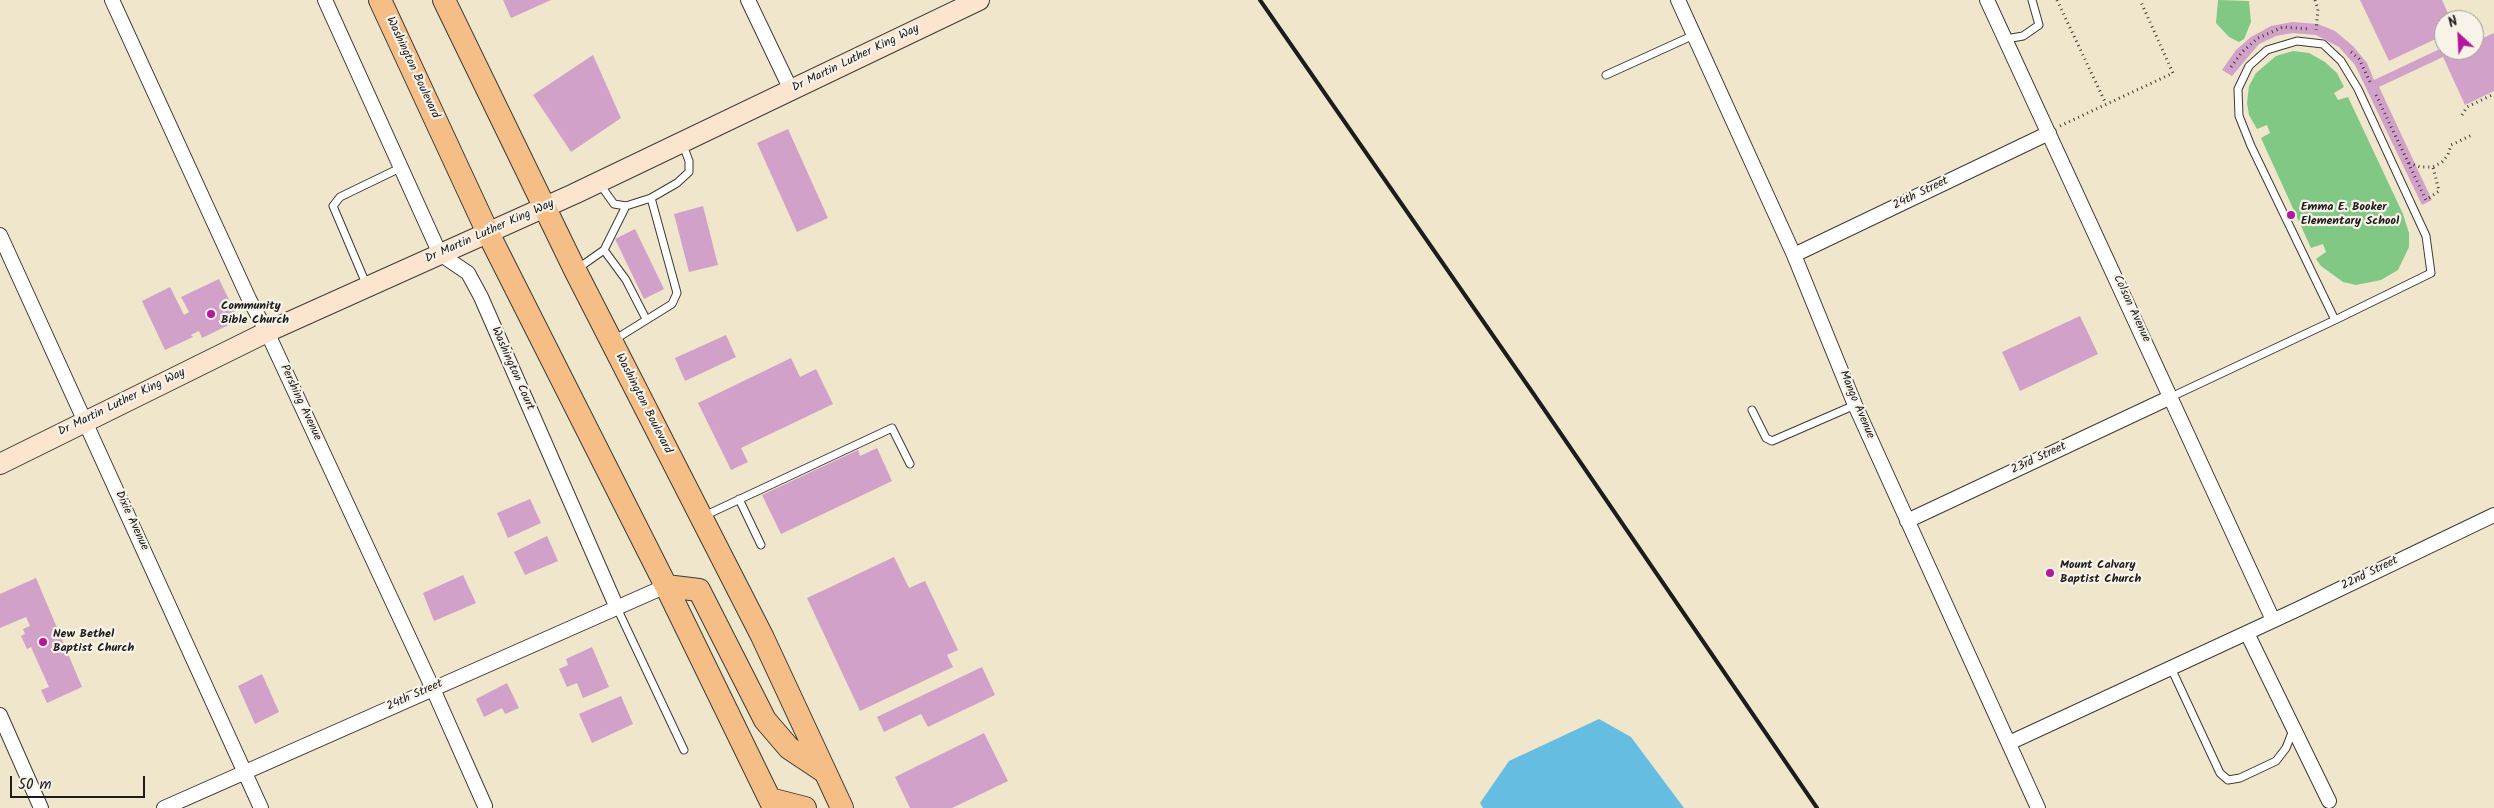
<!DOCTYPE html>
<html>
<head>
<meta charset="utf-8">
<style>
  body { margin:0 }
  #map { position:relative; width:2494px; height:808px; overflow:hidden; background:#efe6cc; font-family:Kalam,sans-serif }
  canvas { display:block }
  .north { position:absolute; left:2434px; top:10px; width:50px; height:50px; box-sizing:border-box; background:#f7f3e8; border:1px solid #9f9d96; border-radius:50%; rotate:335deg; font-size:14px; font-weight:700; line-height:20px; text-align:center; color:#1c1c1c }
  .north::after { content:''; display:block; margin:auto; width:18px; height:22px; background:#b5179e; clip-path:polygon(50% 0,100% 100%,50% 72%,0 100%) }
  .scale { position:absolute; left:10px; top:776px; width:135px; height:22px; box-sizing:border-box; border:2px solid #1c1c1c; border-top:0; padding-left:6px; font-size:15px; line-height:18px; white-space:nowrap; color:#1c1c1c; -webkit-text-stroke:4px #f7f3e8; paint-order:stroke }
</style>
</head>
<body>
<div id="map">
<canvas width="2494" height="808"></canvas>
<div class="north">N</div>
<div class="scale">50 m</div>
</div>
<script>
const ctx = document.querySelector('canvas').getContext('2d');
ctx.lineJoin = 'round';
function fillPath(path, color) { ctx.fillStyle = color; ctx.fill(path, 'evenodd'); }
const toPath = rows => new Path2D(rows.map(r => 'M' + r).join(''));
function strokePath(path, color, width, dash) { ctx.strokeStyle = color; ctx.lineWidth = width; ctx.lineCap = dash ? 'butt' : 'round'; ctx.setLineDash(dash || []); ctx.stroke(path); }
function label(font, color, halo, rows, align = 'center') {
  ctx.font = font + ' Kalam,sans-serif'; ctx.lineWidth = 4.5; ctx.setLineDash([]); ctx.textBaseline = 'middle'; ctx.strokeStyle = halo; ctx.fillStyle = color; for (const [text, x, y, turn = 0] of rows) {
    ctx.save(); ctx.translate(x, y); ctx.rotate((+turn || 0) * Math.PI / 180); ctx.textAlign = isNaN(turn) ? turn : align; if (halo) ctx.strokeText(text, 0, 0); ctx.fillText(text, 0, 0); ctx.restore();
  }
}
const green = toPath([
  [2218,0,2249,1,2251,22,2244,39,2239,42,2229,37,2216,23],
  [2293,51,2309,53,2325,62,2337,73,2344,87,2334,93,2338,100,2348,97,2403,214,2409,233,2409,247,2398,270,2381,280,2356,285,2343,282,2321,266,2316,259,2326,252,2323,244,2311,248,2261,138,2270,133,2267,125,2257,129,2249,115,2247,103,2249,86,2256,73,2276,56]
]);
const water = toPath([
  [1599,719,1631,737,1684,808,1483,808,1480,803,1509,761]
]);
const building = toPath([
  [503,0,551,0,511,18],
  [2360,0,2442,0,2451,20,2444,20,2444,35,2389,61],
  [2292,22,2318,24,2335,31,2353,46,2367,63,2374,80,2444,47,2444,50,2474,50,2474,42,2494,33,2494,91,2465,105,2443,57,2379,87,2432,200,2422,205,2355,65,2339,47,2316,35,2293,33,2276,36,2259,44,2232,76,2222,70,2236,50,2251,37,2271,26],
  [593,55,621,118,571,152,533,95],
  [788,129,828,218,797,232,757,143],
  [703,206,718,265,689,272,674,214],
  [635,229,664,289,644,299,615,239],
  [219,279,239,320,202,338,199,331,191,335,193,337,165,350,142,301,170,287,184,315,189,312,181,297],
  [2080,316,2098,354,2020,391,2002,352],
  [726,335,736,357,685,381,675,358],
  [791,358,800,377,816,369,833,404,741,448,748,462,731,470,698,403],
  [877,448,892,481,781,534,762,495,858,450,860,456],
  [530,499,541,523,508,538,497,513],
  [547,536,558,561,525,575,514,552],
  [894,557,909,588,925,581,958,650,947,655,953,667,860,711,807,598],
  [463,575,476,603,434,621,423,593],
  [36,578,82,687,47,703,41,690,49,687,31,647,27,649,21,636,25,634,23,629,30,626,26,617,0,628,0,594],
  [592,647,609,687,583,698,577,683,567,687,559,669,568,665,566,659],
  [982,667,995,695,928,727,921,714,884,732,877,717],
  [262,674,279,712,255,724,238,686],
  [507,683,519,708,505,714,502,708,484,717,476,699],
  [621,696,633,724,592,743,579,714],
  [984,733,1008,781,952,808,910,808,895,777]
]);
const path = toPath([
  [2057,0,2106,104],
  [2315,0,2318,9,2316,30],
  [2351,52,2359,59,2371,84],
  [2231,67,2242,52,2258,38,2283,27,2309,29],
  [2376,95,2426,200,2439,191,2433,167],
  [2462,115,2467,107,2494,94],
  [2060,126,2173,73,2140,0],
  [2409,163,2420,167,2433,167,2442,162,2448,155,2451,145,2472,135]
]);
const lane = toPath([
  [2006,39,2023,36,2039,25,2032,0],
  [1606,75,1694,35],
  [599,183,614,204,626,206,651,198,677,183,689,172,689,161,683,145],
  [604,250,626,280,646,319],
  [577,269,604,250,626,206],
  [367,286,333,206,340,197,400,168],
  [614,340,672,304,677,293,651,198],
  [2171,397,2335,320,2431,273,2426,236,2358,89,2341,61,2323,44,2297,41,2267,50,2249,66,2238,89,2239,116,2251,146,2335,320],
  [1752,410,1766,438,1772,441,1855,405],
  [739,499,761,545],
  [704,516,892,428,910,464],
  [617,608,684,750],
  [2171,668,2220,773,2228,780,2240,778,2276,761,2286,748,2293,730]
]);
const street = toPath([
  [112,0,249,299,267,332,433,689,485,806],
  [325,0,440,254,468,273,481,297,617,608],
  [748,0,791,90],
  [1678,0,1794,255,1855,405,2038,808],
  [1987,0,2273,620],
  [0,235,261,808],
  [1794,255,2049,133],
  [1907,521,2171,397],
  [2247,633,2329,801],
  [0,715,41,808],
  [2009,743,2296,610,2494,515],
  [164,808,666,586]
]);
const secondary = toPath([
  [0,464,267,332,574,194,979,0]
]);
const primary = toPath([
  [380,0,488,233,666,586,774,808],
  [444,0,575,270,762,636,842,808],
  [666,586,699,590,765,720,789,748,825,772],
  [770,799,805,808]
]);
const rail = toPath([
  [1260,0,1535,396,1817,808]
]);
const markers = [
  [2291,215,5,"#b5179e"],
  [211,314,5,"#b5179e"],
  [2050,573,5,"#b5179e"],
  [43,642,5,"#b5179e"]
];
const streetNames = [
  ["Dr Martin Luther King Way",856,59,-26],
  ["Washington Boulevard",412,68,65],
  ["24th Street",1921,194,-26],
  ["Dr Martin Luther King Way",490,232,-24],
  ["Colson Avenue",2131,309,65],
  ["Washington Court",512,369,66],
  ["Dr Martin Luther King Way",122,403,-26],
  ["Pershing Avenue",300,403,65],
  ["Washington Boulevard",643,404,63],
  ["Mango Avenue",1856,405,67],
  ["23rd Street",2039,459,-25],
  ["Dixie Avenue",131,521,65],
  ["22nd Street",2370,574,-26],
  ["24th Street",415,696,-24]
];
const poiNames = [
  ["Emma E. Booker",2301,208],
  ["Elementary School",2301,222],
  ["Community",221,307],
  ["Bible Church",221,321],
  ["Mount Calvary",2060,566],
  ["Baptist Church",2060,580],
  ["New Bethel",53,635],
  ["Baptist Church",53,649]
];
fillPath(green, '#81c884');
fillPath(water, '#65bde2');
fillPath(building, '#d2a1c9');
strokePath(lane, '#3c3a36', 9);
strokePath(street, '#3c3a36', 16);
strokePath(secondary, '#3c3a36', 22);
strokePath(primary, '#3c3a36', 24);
strokePath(path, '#3c3a36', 3, [1, 4]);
strokePath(lane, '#fff', 7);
strokePath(street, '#fff', 14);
strokePath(secondary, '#fbe5cf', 20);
strokePath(primary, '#f6be87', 22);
strokePath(rail, '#1c1c1c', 4);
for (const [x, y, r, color] of markers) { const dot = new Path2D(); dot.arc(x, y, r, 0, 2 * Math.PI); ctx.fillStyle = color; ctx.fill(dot); strokePath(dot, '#f7f3e8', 2); }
label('12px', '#1c1c1c', '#f7f3e8', streetNames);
label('bold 12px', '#1c1c1c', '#f7f3e8', poiNames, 'left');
</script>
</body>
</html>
